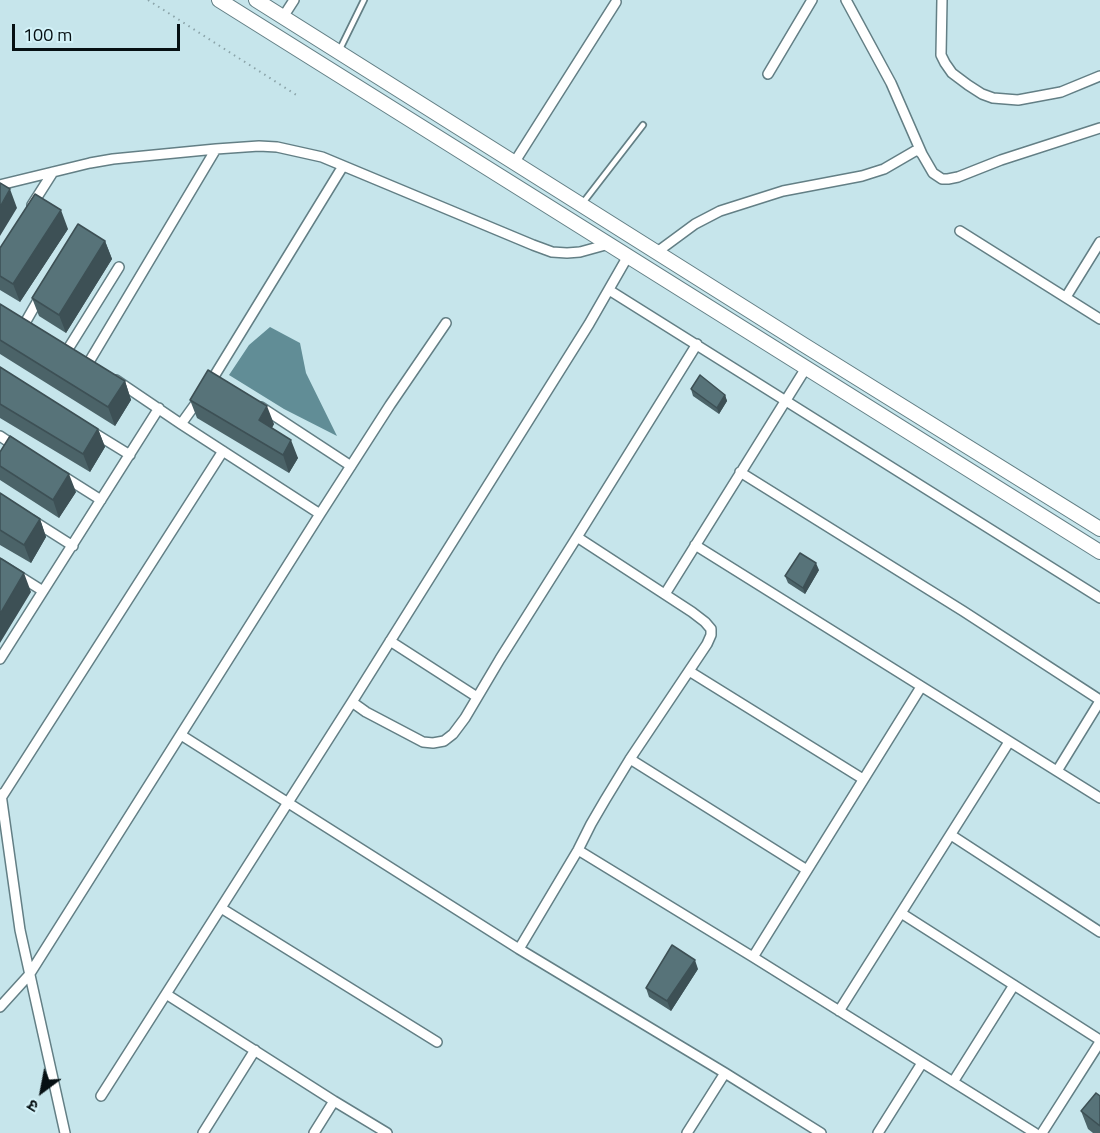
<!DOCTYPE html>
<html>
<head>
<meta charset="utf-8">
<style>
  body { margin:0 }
  #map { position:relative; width:1100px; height:1133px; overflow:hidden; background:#c6e5eb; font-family:"Titillium Web","Noto Sans Devanagari",sans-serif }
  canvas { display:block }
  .north { position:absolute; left:12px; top:1061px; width:60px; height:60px; -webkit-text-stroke:4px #d3f2f8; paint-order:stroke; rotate:212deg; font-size:16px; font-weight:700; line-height:24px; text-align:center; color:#061013 }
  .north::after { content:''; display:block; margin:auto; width:21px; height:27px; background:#061013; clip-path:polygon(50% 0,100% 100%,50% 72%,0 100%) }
  .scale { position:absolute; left:12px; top:24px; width:168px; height:27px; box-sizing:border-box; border:3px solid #061013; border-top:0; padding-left:8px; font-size:18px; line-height:21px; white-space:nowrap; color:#061013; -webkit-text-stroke:4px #d3f2f8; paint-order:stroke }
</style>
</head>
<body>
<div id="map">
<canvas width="1100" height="1133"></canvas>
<div class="north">उ</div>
<div class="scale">100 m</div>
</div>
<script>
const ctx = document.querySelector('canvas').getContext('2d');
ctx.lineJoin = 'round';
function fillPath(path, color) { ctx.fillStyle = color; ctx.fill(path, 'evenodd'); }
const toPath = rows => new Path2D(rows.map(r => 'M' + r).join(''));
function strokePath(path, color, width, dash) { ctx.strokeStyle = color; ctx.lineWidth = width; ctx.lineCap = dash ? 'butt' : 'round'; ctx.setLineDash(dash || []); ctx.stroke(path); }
const water = toPath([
  [270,327,300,343,306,373,337,436,284,409,229,375,249,345]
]);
const path = toPath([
  [148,0,298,96]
]);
const lane = toPath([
  [340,49,364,0],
  [582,204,643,125]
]);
const street = toPath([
  [846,0,891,83,922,154],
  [942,0,941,55,945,63,952,73,968,85,982,94,993,98,1018,100,1061,92,1100,76],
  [283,17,294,0],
  [768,74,812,0],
  [514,163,616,2],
  [0,185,90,163,113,159,216,149,259,146,277,147,322,157,533,245,552,252,567,253,580,252,609,244],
  [32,205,53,172],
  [960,231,1100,319],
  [657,252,695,224,720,211,783,191,862,176,884,169,915,151,919,151,922,154,933,173,942,179,948,179,958,177,1001,160,1100,128],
  [609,290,1100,598],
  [1066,297,1100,242],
  [25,323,41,295],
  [68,349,119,267],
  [89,362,216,149],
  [116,380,181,424,320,514],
  [210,383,343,166],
  [261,407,351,466],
  [181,424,199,399],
  [91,431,130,455],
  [0,436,15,446],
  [740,472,963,611,1100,700],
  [63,476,101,500],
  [32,520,73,546],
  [695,545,1100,798],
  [0,564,43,591],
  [665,594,806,368],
  [390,641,477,697],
  [0,659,159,408],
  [689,671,863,779],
  [352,702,366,712,423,742,433,743,444,741,453,734,465,718,500,659,577,537,697,344],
  [181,735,519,949,725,1073,821,1133],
  [630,759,807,870],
  [1057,771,1100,701],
  [1,794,20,930,65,1133],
  [1,798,223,451],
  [951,835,1100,932],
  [578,850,753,957,1035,1133],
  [221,908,437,1042],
  [901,913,1100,1040],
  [519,949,578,850,591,824,605,800,630,759,707,644,711,635,711,629,705,622,692,612,577,537],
  [753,957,921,687],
  [166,994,334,1101,387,1133],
  [0,1007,29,975,320,514,390,405,446,323],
  [839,1011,1009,742],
  [953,1082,1014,985],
  [101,1096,352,702,589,324,628,256],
  [203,1133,255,1050],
  [314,1133,334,1101],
  [687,1133,725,1073],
  [878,1133,922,1063],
  [1042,1133,1100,1042]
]);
const secondary = toPath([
  [219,0,1100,552],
  [256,0,804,345,1100,529]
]);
const wall = toPath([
  [68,229,20,302,0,290,0,248],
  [105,241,112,259,66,333,39,316,32,298],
  [0,304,125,381,131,400,115,426,0,354],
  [0,367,98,429,105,447,90,472,0,418],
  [691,389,725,395,727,401,719,414,693,396],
  [190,400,274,424,272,428,298,458,289,473,197,418],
  [0,452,76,492,59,518,0,480],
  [0,493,40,519,46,537,31,563,0,545],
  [819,570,805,594,788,583,785,576],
  [698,969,671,1011,649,997,646,988],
  [1100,1096,1100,1133,1093,1133,1088,1129,1081,1111]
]);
const shadedWall = toPath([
  [10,189,17,208,0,236,0,207],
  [61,210,68,229,20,302,13,284],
  [105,241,112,259,66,333,59,315],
  [125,381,131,400,115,426,108,407],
  [725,395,727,401,719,414,717,408],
  [267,406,274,424,265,439,259,420],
  [98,429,105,447,90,472,83,454],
  [291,440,298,458,289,473,283,455],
  [69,474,76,492,59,518,53,500],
  [40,519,46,537,31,563,24,545],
  [816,563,819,570,805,594,803,588],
  [24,573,31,592,0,643,0,614],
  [695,960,698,969,671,1011,667,1001]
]);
const building = toPath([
  [0,183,10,189,0,207,0,183],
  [35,194,61,210,13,284,0,276,0,248,35,194],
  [78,224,105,241,59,315,32,298,78,224],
  [0,304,125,381,108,407,0,340,0,304],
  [0,367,98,429,83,454,0,404,0,367],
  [208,370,267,406,259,420,291,440,283,455,190,400,208,370],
  [700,375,725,395,717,408,691,389,700,375],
  [10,436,69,474,53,500,0,466,0,452,10,436],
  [0,493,40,519,24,545,0,530,0,493],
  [800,553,816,563,803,588,785,576,800,553],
  [0,558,24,573,0,614,0,558],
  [672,945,695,960,667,1001,646,988,672,945],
  [1096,1093,1100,1096,1100,1126,1081,1111,1096,1093]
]);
fillPath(water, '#618d96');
strokePath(lane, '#637f85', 8);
strokePath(street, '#637f85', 12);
strokePath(secondary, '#637f85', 16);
strokePath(path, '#8ba4a9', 2, [1.5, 4.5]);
strokePath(lane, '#fff', 4.5);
strokePath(street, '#fff', 9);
strokePath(secondary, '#fff', 14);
fillPath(wall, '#4b6368');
fillPath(shadedWall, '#3d5055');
fillPath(building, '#577379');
strokePath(building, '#3d5055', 1.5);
</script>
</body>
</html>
